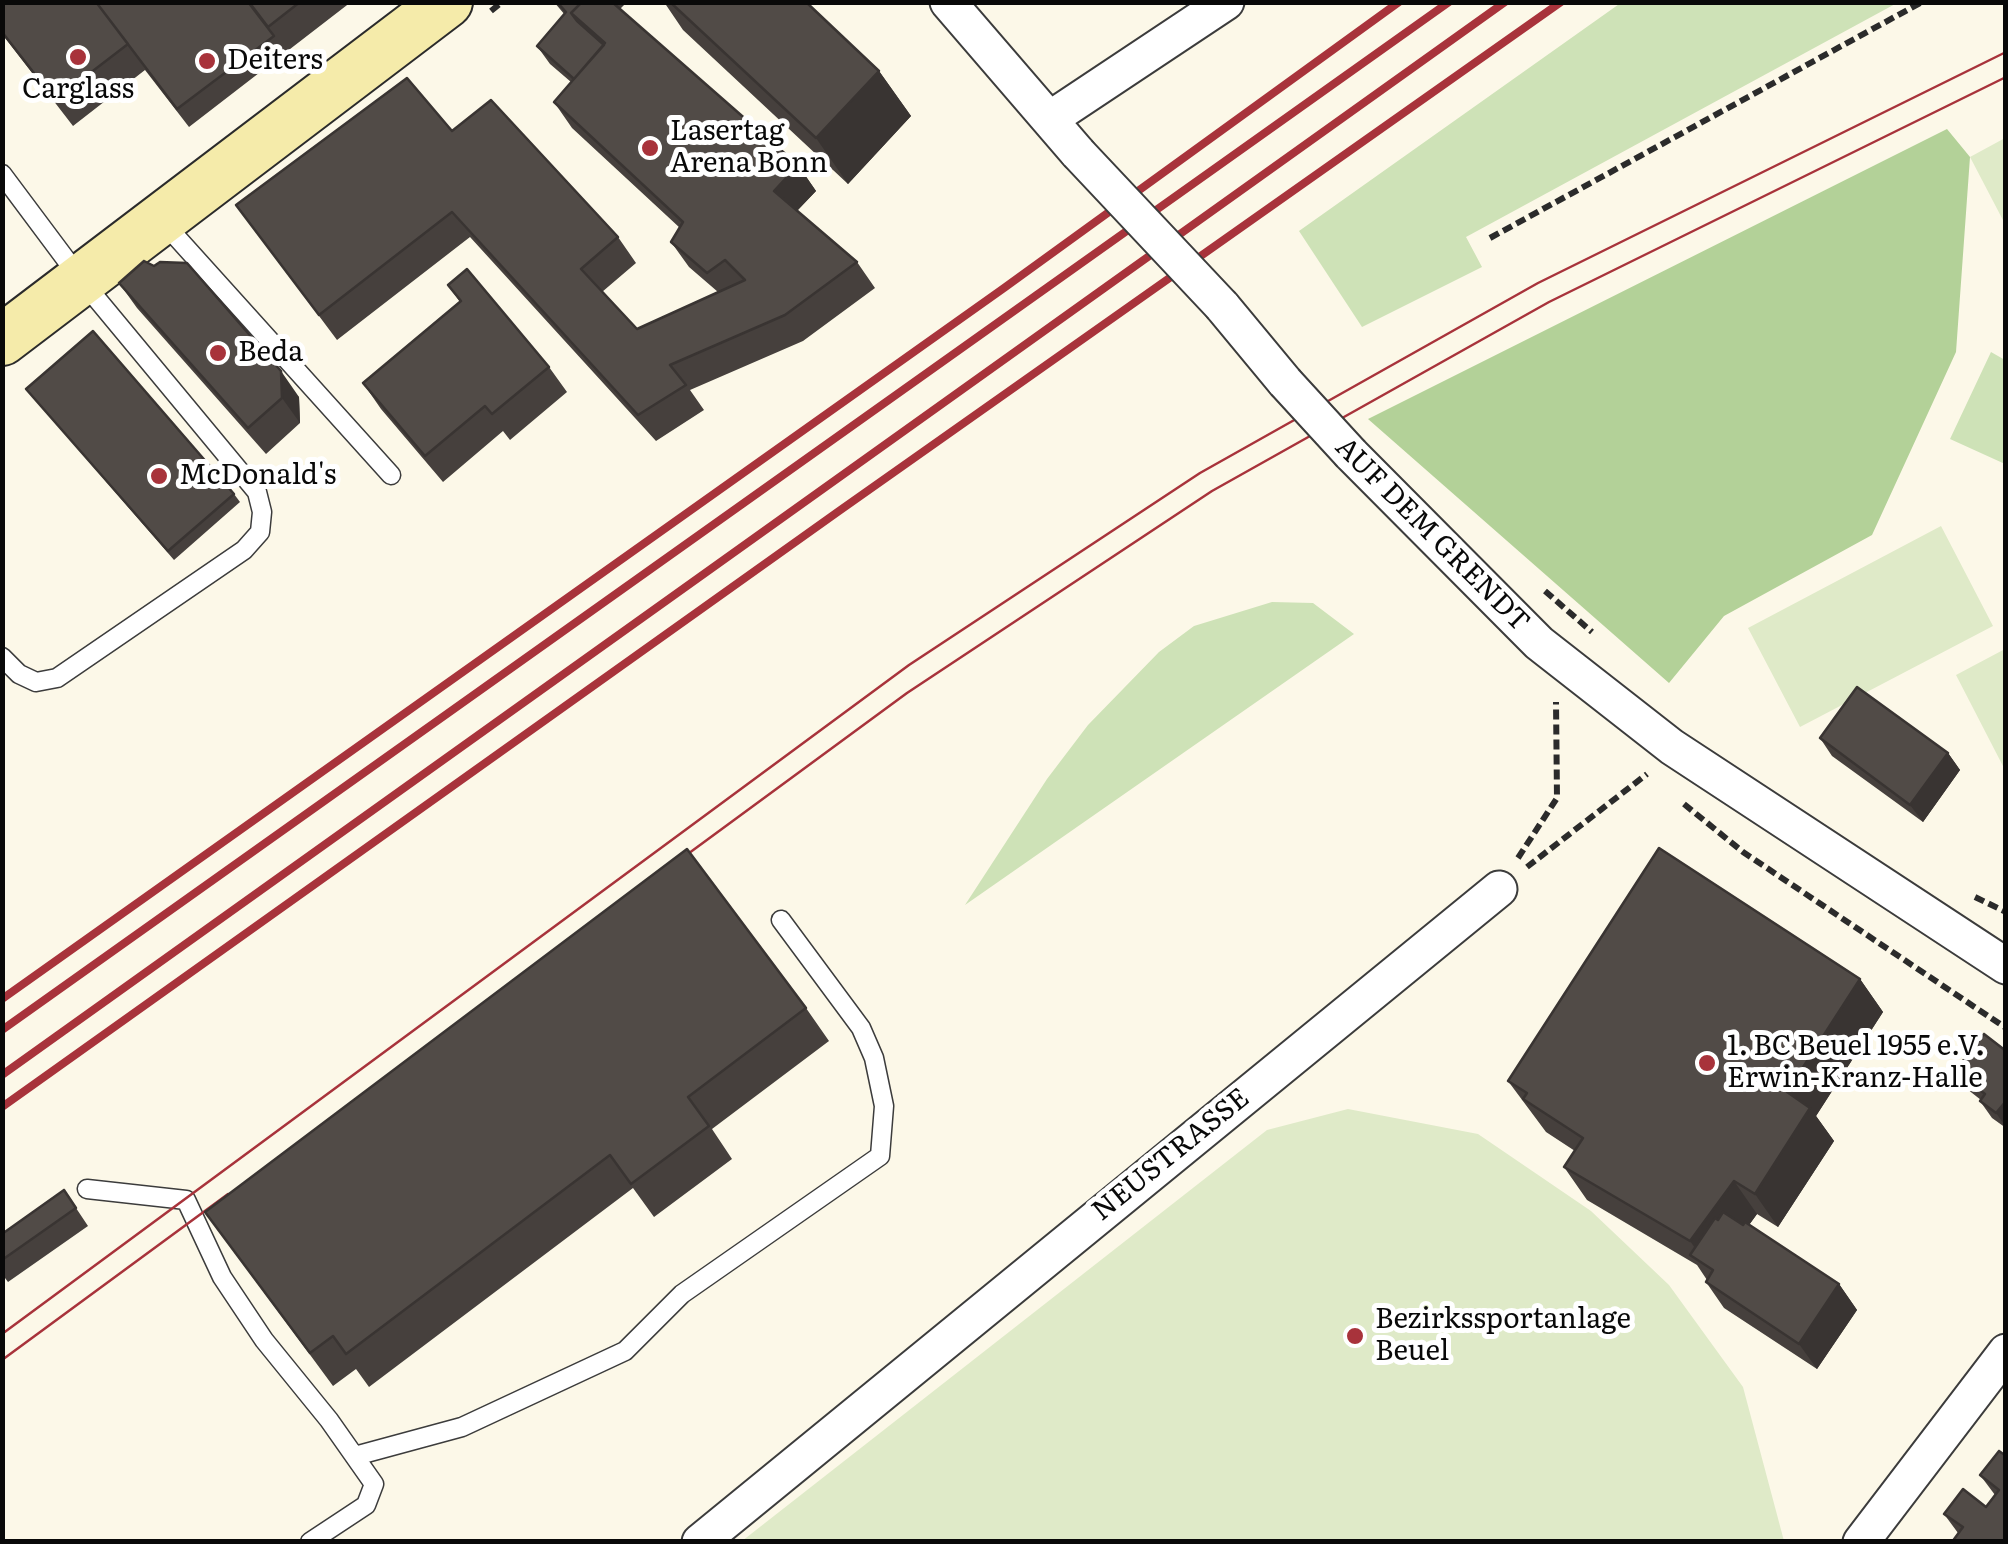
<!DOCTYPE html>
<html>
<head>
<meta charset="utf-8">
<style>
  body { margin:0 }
  #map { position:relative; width:2008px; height:1544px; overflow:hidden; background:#fcf8e8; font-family:Literata,serif }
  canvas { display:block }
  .frame { position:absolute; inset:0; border:5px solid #090909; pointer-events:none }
</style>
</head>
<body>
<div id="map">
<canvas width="2008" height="1544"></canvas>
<div class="frame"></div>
</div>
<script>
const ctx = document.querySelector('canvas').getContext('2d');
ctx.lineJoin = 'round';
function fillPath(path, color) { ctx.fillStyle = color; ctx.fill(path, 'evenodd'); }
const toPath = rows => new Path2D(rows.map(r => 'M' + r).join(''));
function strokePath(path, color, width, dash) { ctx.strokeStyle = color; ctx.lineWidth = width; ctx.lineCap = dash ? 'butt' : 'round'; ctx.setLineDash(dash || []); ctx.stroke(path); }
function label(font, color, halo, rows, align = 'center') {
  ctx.font = font + ' Literata,serif'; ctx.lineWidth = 10; ctx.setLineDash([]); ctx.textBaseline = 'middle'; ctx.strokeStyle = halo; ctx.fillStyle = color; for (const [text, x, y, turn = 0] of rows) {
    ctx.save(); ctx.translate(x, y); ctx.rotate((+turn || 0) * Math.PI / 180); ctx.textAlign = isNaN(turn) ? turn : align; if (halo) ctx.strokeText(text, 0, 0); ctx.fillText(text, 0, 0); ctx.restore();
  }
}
const green = toPath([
  [1622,2,1897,3,1466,237,1482,267,1362,327,1299,231],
  [1991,352,2005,360,2005,464,1950,439],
  [1272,602,1313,603,1354,634,965,905,1047,779,1088,725,1159,652,1194,626]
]);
const forest = toPath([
  [1947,129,1970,157,1956,352,1872,535,1724,616,1669,683,1368,419]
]);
const pitch = toPath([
  [2005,138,2005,224,1970,157],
  [1941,526,1993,626,1800,727,1748,628],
  [2005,649,2005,770,1956,675],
  [1348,1109,1478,1134,1591,1211,1669,1285,1743,1387,1784,1541,742,1541,1267,1130]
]);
const path = toPath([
  [491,11,502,2],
  [1490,238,1922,2],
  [1545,591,1592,632],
  [1684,804,1743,852,2006,1028],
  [1518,858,1557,798,1556,702],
  [1527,867,1647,774],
  [1975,897,2006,912]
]);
const service = toPath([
  [2,174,82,281,257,492,262,512,260,532,244,550,57,678,36,682,19,674,2,657],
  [162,221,391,475],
  [87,1189,186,1200,222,1277,264,1340,329,1420,374,1484,366,1505,310,1542],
  [355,1456,462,1427,625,1351,682,1294,880,1156,884,1106,874,1058,861,1028,781,920]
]);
const minor = toPath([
  [948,2,1078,153],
  [1050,119,1226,2],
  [1222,306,1285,382],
  [1351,454,1539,643,1672,747,2006,966],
  [700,1542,1499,889],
  [1861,1542,2006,1352]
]);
const secondary = toPath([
  [2,340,447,2]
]);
const tram = toPath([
  [666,870,907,693,1212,491,1549,302,2006,77],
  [2,1334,909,665,1200,473,1538,283,2006,52],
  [2,1360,228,1194]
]);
const rail = toPath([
  [2,999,1004,288,1399,2],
  [2,1030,1449,2],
  [2,1075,1505,2],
  [2,1107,839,511,1561,2]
]);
const minorBridge = toPath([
  [1078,153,1222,306],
  [1285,382,1351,454]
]);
const wall = toPath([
  [2,2,351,2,189,127,145,70,73,126,2,34],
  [554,2,627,2,620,9,798,165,816,191,797,211,857,262,875,288,803,341,690,390,704,410,656,441,470,237,337,340,236,205,452,131,618,237,636,263,602,292,637,329,718,292,689,267,671,242,680,228,572,128,554,102,571,82,550,64,537,46,565,15],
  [664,2,806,2,879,71,911,116,848,184,683,30],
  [119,283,299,397,300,423,266,454,137,308],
  [448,285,549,367,567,392,510,440,503,431,443,482,381,409,363,383,460,302],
  [26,389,234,494,240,502,174,560],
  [1820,738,1948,753,1960,770,1923,822,1832,756],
  [1860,979,1883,1012,1816,1116,1834,1141,1778,1227,1757,1214,1749,1225,1839,1284,1857,1310,1817,1369,1724,1308,1706,1282,1707,1280,1697,1265,1587,1200,1564,1167,1575,1151,1546,1132,1508,1081],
  [806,1008,829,1041,712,1129,732,1159,654,1217,633,1188,369,1387,356,1369,333,1386,205,1212],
  [2006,1051,2006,1128,1992,1118,1980,1101,1981,1100,1967,1089,1955,1071],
  [64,1190,88,1226,8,1282,2,1274,2,1234],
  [2006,1456,2006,1542,1958,1533,1944,1514,1986,1507,1995,1495,1980,1475]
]);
const shadedWall = toPath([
  [879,71,911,116,848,184,816,138],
  [798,165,816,191,792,216,774,191],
  [281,371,299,397,300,423,282,398],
  [1948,753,1960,770,1923,822,1910,805],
  [1860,979,1883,1012,1816,1116,1834,1141,1778,1227,1755,1194,1787,1092],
  [2006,1101,2006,1127,1996,1113],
  [1734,1181,1757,1214,1715,1272,1708,1266,1690,1241],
  [1839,1284,1857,1310,1817,1369,1799,1344]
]);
const building = toPath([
  [2,2,96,2,128,44,55,100,2,32,2,2],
  [96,2,248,2,274,36,177,109,96,2],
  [249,2,300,2,268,27,249,2],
  [557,2,582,2,571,13,577,21,604,45,574,79,537,46,566,12,557,2],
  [582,2,612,2,798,165,774,191,857,262,785,315,670,365,686,385,638,415,452,212,319,315,236,205,407,78,452,131,491,100,618,237,581,269,637,329,745,280,725,260,707,273,671,242,683,222,554,102,605,43,571,13,582,2],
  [670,2,806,2,879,71,816,138,670,2],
  [144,261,154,266,160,262,187,263,281,371,282,398,248,428,119,283,144,261],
  [467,269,549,367,492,414,485,406,425,456,363,383,461,301,448,285,467,269],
  [93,331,234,494,168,551,26,389,93,331],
  [1857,687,1948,753,1910,805,1820,738,1857,687],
  [1659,848,1860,979,1787,1092,1810,1108,1755,1194,1734,1181,1690,1241,1564,1167,1583,1138,1523,1099,1527,1093,1508,1081,1659,848],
  [687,849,806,1008,688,1097,709,1126,631,1184,610,1155,346,1354,333,1336,310,1353,205,1212,687,849],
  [1984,1034,2006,1051,2006,1101,1996,1113,1980,1101,1985,1094,1955,1071,1984,1034],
  [64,1190,76,1208,2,1260,2,1234,64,1190],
  [1723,1212,1743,1225,1745,1222,1839,1284,1799,1344,1706,1282,1713,1270,1690,1255,1715,1218,1718,1220,1723,1212],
  [1999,1451,2006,1456,2006,1542,1952,1542,1963,1527,1944,1514,1963,1489,1986,1507,1999,1490,1980,1475,1999,1451]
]);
const markers = [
  [78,57,10,"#a8333b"],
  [207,61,10,"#a8333b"],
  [650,148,10,"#a8333b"],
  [218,353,10,"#a8333b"],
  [159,476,10,"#a8333b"],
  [1707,1063,10,"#a8333b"],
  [1355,1336,10,"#a8333b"]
];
const poiNames = [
  ["Deiters",227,61],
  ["Carglass",78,90,"center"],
  ["Lasertag",670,132],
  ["Arena Bonn",670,164],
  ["Beda",238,353],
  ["McDonald's",179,476],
  ["1. BC Beuel 1955 e.V.",1727,1047],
  ["Erwin-Kranz-Halle",1727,1079],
  ["Bezirkssportanlage",1375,1320],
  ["Beuel",1375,1352]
];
const streetNames = [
  ["AUF DEM GRENDT",1432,535,45],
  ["NEUSTRASSE",1171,1155,-39]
];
fillPath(green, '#cee2b7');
fillPath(forest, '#b3d198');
fillPath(pitch, '#dfeac8');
strokePath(service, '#3c3c3c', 21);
strokePath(minor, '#3c3c3c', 39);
strokePath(secondary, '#2b2b2b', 54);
strokePath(path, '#2b2b2b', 6, [10, 5]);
strokePath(service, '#fff', 18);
strokePath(minor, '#fff', 35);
strokePath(secondary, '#f5ebaa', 50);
strokePath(tram, '#a8333b', 2.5);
strokePath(rail, '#a8333b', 8);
strokePath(minorBridge, '#3c3c3c', 39, []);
strokePath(minorBridge, '#fff', 35);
fillPath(wall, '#46403d');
fillPath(shadedWall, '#393432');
fillPath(building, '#514b47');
strokePath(building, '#393432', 2.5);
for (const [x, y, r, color] of markers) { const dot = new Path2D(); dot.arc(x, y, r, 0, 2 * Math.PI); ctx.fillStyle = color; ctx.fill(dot); strokePath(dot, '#fff', 4); }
label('28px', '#090909', '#fff', poiNames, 'left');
label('28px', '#090909', '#fff', streetNames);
</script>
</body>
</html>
